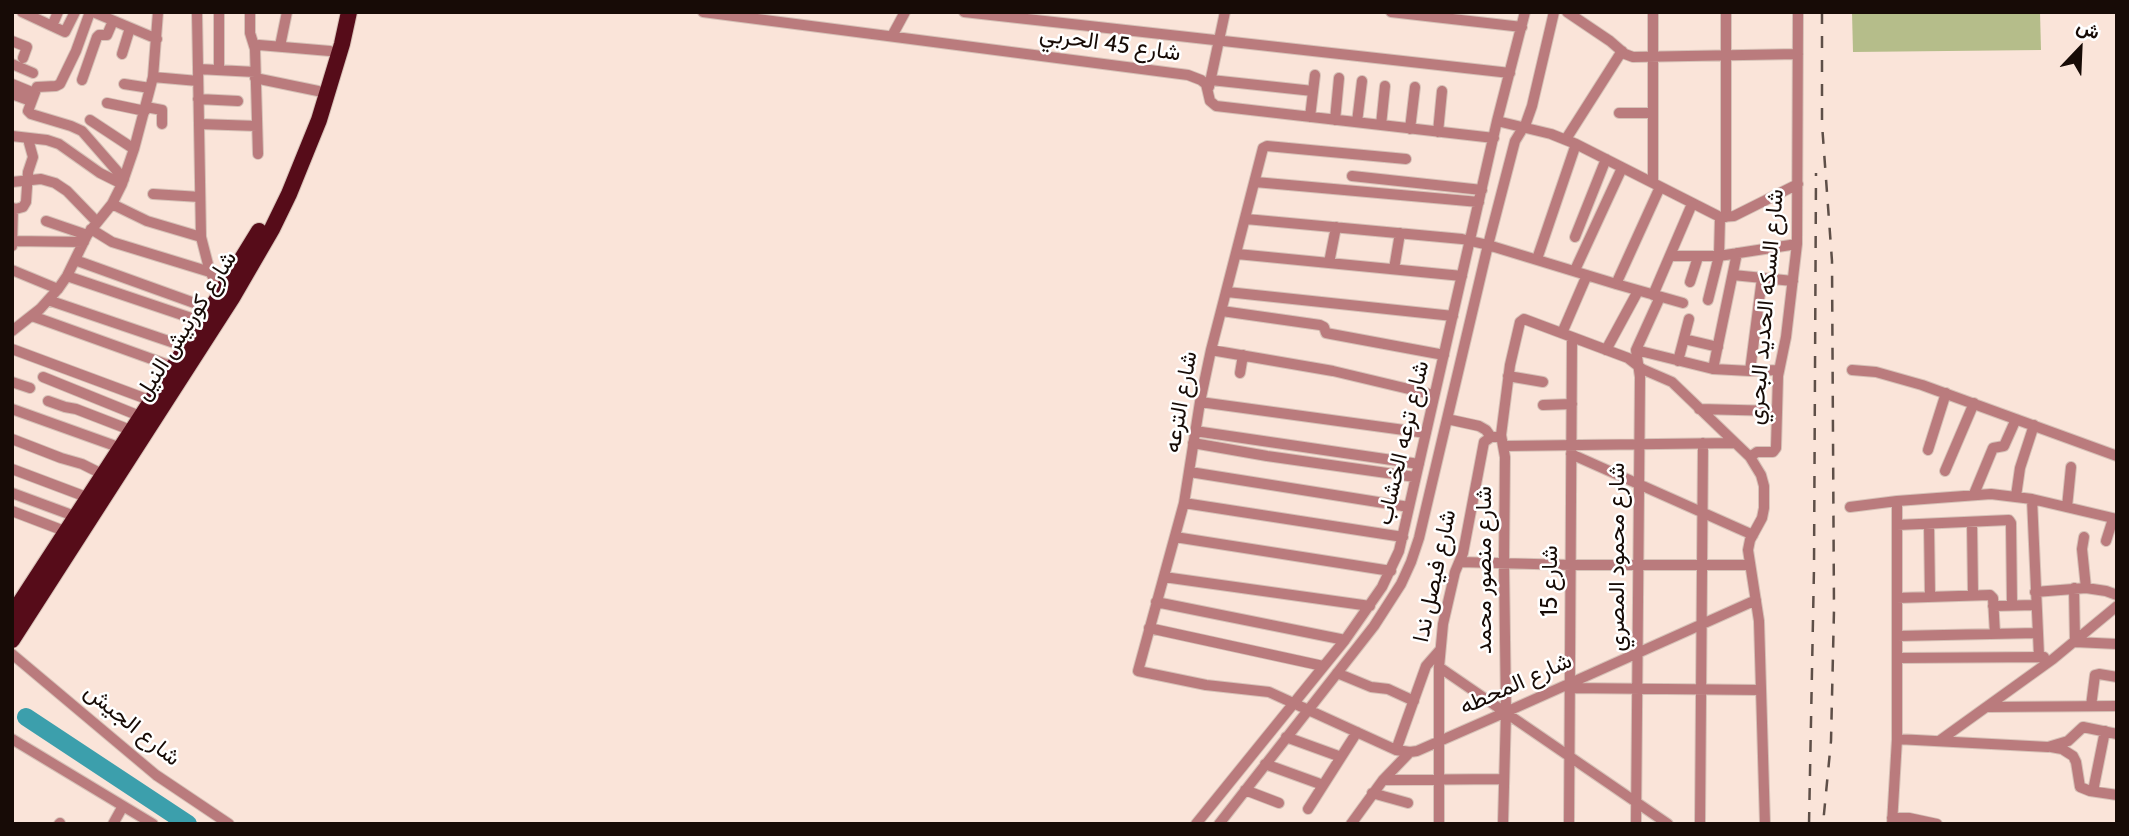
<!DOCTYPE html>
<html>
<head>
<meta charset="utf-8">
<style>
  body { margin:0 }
  #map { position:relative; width:2129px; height:836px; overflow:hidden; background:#fae4d9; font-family:Cabin,Vazirmatn,sans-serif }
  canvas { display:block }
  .frame { position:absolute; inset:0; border:14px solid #170b06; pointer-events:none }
  .north { position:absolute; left:2045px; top:14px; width:70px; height:70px; -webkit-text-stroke:5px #fff; paint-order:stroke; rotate:23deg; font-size:19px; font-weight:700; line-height:28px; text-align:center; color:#170b06 }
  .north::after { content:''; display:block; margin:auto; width:24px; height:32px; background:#170b06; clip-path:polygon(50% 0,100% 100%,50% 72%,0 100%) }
</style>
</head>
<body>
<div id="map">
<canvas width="2129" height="836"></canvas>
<div class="frame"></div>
<div class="north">ش</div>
</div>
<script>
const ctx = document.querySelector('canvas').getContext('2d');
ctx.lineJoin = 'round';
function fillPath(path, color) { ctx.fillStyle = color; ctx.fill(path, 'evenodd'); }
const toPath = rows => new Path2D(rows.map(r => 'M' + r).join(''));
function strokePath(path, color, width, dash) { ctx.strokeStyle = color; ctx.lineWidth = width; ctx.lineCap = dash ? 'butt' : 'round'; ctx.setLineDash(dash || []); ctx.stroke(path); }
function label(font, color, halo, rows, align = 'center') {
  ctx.font = font + ' Cabin,Vazirmatn,sans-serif'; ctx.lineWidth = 5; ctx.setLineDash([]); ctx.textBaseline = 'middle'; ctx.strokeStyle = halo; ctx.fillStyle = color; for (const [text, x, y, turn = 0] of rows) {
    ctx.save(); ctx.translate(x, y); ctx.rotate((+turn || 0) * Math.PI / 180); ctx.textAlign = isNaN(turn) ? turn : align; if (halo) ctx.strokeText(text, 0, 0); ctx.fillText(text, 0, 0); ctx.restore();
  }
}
const green = toPath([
  [1852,12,2040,12,2041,50,1853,52]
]);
const river = toPath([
  [26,717,188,824]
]);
const minor = toPath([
  [22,12,65,32,75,12],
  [90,12,76,51,60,84,56,86,37,87,28,111,31,114,71,126,82,131,124,179],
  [93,12,157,39],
  [197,12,201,237,210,272,222,292],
  [219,12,219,70],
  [250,12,250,33,255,49,258,154],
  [703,12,1188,75,1201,80,1206,84,1210,101,1216,106,1494,138],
  [964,12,1510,73],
  [1391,12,1522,27],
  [1567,12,1610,41,1625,54,1633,57,1798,54],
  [1726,12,1726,217],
  [52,26,58,12],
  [892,36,905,12],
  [12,41,27,47,23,58],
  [280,46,287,12],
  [255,49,259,45,330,51],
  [122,54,130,28],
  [12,64,33,73],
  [198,69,255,72],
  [153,77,198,81],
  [255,78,318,91],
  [82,80,97,37,99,35,107,35,113,21],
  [1211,80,1313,91],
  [12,84,34,93],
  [124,84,150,88],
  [1209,87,1225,12],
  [12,94,31,101],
  [198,99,238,101],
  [107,103,145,111],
  [146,107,162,110,162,124],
  [1619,113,1652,113],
  [1310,117,1315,75],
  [90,120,134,149],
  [1335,120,1339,78],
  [1497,121,1551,134,1576,144,1720,217,1734,216,1798,184],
  [1357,122,1362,81],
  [199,124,257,126],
  [1381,125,1385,86],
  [1410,129,1415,87],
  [1438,132,1442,91],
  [12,136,47,140,59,144,100,173,122,184],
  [1566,139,1622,51],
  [1406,159,1267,146,1263,148,1211,350,1200,402,1184,503,1138,671,1206,685,1269,692,1396,750,1410,752,1417,751,1506,712,1756,600],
  [1352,176,1482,190],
  [12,182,41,179,55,183,67,191,97,222],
  [1255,182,1479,202],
  [1653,183,1653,12],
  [153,194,200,197],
  [112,204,147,221,201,237],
  [12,210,23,207,26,202,28,172,33,157,28,139],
  [1246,219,1462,239,1488,245,1616,284,1683,303],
  [46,221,87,235],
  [91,229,112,242,210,272],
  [1575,237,1606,159],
  [13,241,84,242],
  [12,246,13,208],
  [1237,254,1462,276],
  [1670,256,1719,256,1797,244],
  [1537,259,1576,144],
  [75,260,211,309],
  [1329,263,1336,227],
  [1394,269,1400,233],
  [12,270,58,289],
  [1575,270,1622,168],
  [1733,275,1793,281],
  [67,276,203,322],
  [1690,282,1698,257],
  [1616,284,1660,187],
  [1227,292,1453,316],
  [1653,295,1692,204],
  [48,300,186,347],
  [1708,300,1719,256,1720,217],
  [1222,311,1320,325,1324,327,1326,333,1331,334,1444,355],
  [32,316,174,367],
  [12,331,40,309,58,289,67,276,87,235,112,204,122,184,134,149,153,77,158,12],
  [1562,333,1587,275],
  [1684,339,1718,347],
  [12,349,152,401],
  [1211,350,1333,371,1434,395],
  [1606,350,1638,291],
  [1636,350,1713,369,1750,371,1779,370],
  [1678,361,1689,319],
  [1713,369,1737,253],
  [1852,370,1876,372,1922,385,2117,456],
  [1750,371,1762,278],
  [1240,373,1243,355],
  [1508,376,1543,382],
  [43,377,142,417],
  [12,382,30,388],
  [48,401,65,407,76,409,133,431],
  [1200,402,1426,433],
  [1543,405,1572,404],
  [12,409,121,448],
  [1699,409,1777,411],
  [1447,419,1479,426,1486,430,1491,437],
  [1195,431,1419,464],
  [12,439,61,458,82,464,104,475],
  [1193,443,1267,456,1415,477],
  [1504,446,1734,443],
  [1928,450,1946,393],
  [1571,454,1753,535],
  [1750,457,1757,452,1773,452,1776,448,1778,376,1786,337,1797,244,1798,12],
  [12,469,89,498],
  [1945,471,1974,403],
  [1190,472,1409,507],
  [12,493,77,517],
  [1974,494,1993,448,2004,446,2016,419],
  [2016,496,2020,468,2034,425],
  [2032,499,2039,656],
  [1184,503,1403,537],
  [1850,507,1897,501,1991,494,2032,499,2117,519],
  [2067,507,2071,467],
  [12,511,67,532],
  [1972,522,1973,595],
  [1929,524,1930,597],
  [1897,525,2009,520,2011,523,2012,605],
  [1175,537,1391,571],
  [2084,537,2082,549,2086,588],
  [2106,541,2113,519],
  [1460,562,1571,565,1749,565],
  [1164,577,1370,606],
  [2074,588,2075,642,2117,644],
  [2035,592,2086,588,2106,591,2117,595],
  [1897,598,1990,595,1993,598,1995,634],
  [1156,602,1345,640],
  [1993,606,2035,605],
  [1149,628,1323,666],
  [1897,636,2037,633],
  [12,654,156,775,229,824],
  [1897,658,2044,657],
  [1439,667,1668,824],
  [1337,673,1371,687,1388,689,1414,701],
  [1570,688,1761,690],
  [2091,706,2095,675,2099,674,2117,677],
  [1988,707,2117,706],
  [1286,737,1341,757],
  [12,739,153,824],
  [1897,739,2048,747,2068,741,2083,727,2117,734],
  [1939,741,2053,659,2117,606],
  [2051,747,2062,749,2073,756,2076,762,2080,787,2090,791,2117,795],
  [1396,750,1426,666,1440,650],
  [1265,764,1323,785],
  [1383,780,1504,779],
  [1245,790,1279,803],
  [2093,791,2105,731],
  [1372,793,1408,803],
  [1308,809,1357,732],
  [1892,818,1909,818,1937,824],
  [59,824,60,823],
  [113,824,123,806],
  [1196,824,1345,640,1382,587,1399,551,1497,121,1525,12],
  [1219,824,1374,626,1401,584,1411,562,1419,538,1488,245,1515,141,1526,123,1532,106,1554,12],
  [1351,824,1383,780,1410,752],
  [1439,824,1439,667,1443,624,1455,572,1463,553,1484,442,1491,437,1501,437],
  [1503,824,1506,712,1504,563,1505,457,1501,435,1510,365,1520,322,1524,319,1628,358,1642,369,1672,382,1750,457,1761,475,1764,486,1764,508,1762,518,1750,540,1748,550,1759,621,1765,824],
  [1569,824,1572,337],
  [1636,824,1640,377,1636,350,1660,297],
  [1700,824,1703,443],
  [1892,824,1897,739,1897,501]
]);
const highway = toPath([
  [12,615,211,309,259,231],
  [12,640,232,298,272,229,289,194,319,120,342,44,349,12]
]);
const rail = toPath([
  [1822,12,1822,124,1832,261,1834,610,1831,741,1823,824],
  [1809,824,1814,568,1816,173]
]);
const streetNames = [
  ["شارع 45 الحربي",1110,44,8],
  ["شارع السكه الحديد البحري",1766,307,-85],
  ["شارع كورنيش النيل",186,326,-58],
  ["شارع الترعه",1181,402,-80],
  ["شارع ترعه الخشاب",1403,443,-77],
  ["شارع محمود المصري",1617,557,-90],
  ["شارع منصور محمد",1484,570,-90],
  ["شارع فيصل ندا",1435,576,-78],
  ["شارع 15",1550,581,-90],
  ["شارع المحطه",1516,684,-24],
  ["شارع الجيش",132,725,39]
];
fillPath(green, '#b5bd8a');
strokePath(river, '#3c9fac', 18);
strokePath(minor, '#d6c1b7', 12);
strokePath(highway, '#d6c1b7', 18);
strokePath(minor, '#ba7b7d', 10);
strokePath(highway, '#560c19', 16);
strokePath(rail, '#5e4f48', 2.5, [12, 12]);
label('23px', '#170b06', '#fff', streetNames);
</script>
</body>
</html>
